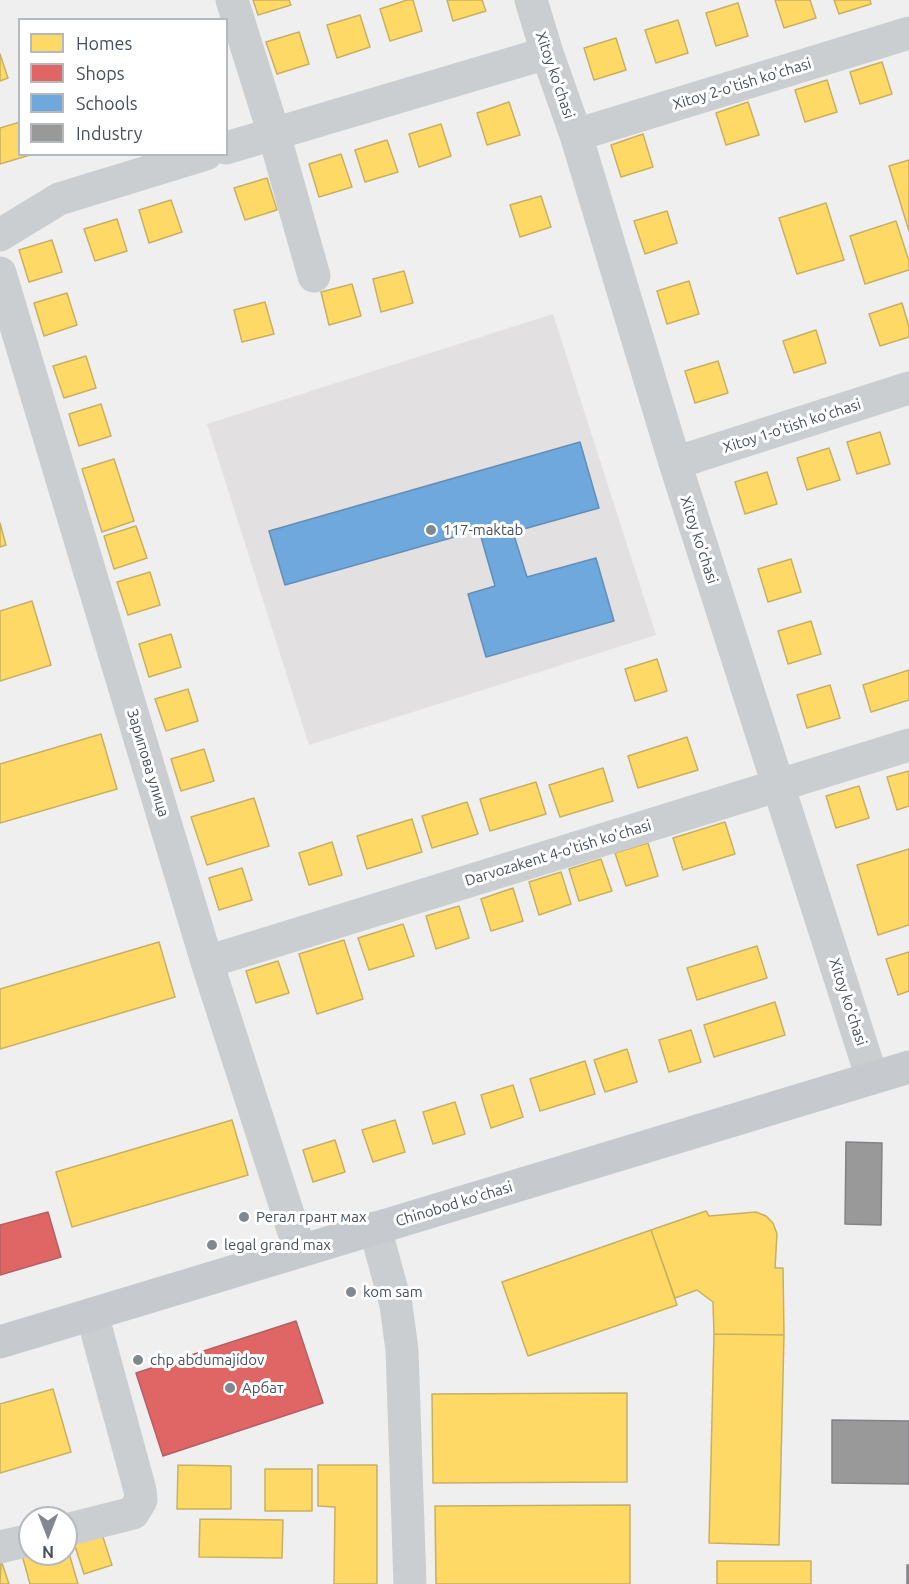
<!DOCTYPE html>
<html>
<head>
<meta charset="utf-8">
<style>
  body { margin:0 }
  #map { position:relative; width:909px; height:1584px; overflow:hidden; background:#f0efef; font-family:Ubuntu,sans-serif }
  canvas { display:block }
  .legend { position:absolute; left:18px; top:18px; width:210px; height:138px; box-sizing:border-box; background:#fff; border:2px solid #b5b9be; margin:0; padding:8px 10px; list-style:none; font-size:18px; color:#46515d }
  .legend li { display:flex; align-items:center; gap:12px; height:30px }
  .legend b { width:30px; border:2px solid #b5b9be }
  .north { position:absolute; left:18px; top:1506px; width:60px; height:60px; box-sizing:border-box; background:#fff; border:2px solid #b5b9be; border-radius:50%; rotate:180deg; font-size:16px; font-weight:700; line-height:24px; text-align:center; color:#46515d }
  .north::after { content:''; display:block; margin:auto; width:21px; height:27px; background:#828890; clip-path:polygon(50% 0,100% 100%,50% 72%,0 100%) }
</style>
</head>
<body>
<div id="map">
<canvas width="909" height="1584"></canvas>
<ul class="legend">
<li><b style="height:16px;background:#ffd966"></b>Homes</li>
<li><b style="height:16px;background:#e06666"></b>Shops</li>
<li><b style="height:16px;background:#6fa8dc"></b>Schools</li>
<li><b style="height:16px;background:#999"></b>Industry</li>
</ul>
<div class="north">N</div>
</div>
<script>
const ctx = document.querySelector('canvas').getContext('2d');
ctx.lineJoin = 'round';
function fillPath(path, color) { ctx.fillStyle = color; ctx.fill(path, 'evenodd'); }
const toPath = rows => new Path2D(rows.map(r => 'M' + r).join(''));
function strokePath(path, color, width, dash) { ctx.strokeStyle = color; ctx.lineWidth = width; ctx.lineCap = dash ? 'butt' : 'round'; ctx.setLineDash(dash || []); ctx.stroke(path); }
function label(font, color, halo, rows, align = 'center') {
  ctx.font = font + ' Ubuntu,sans-serif'; ctx.lineWidth = 6; ctx.setLineDash([]); ctx.textBaseline = 'middle'; ctx.strokeStyle = halo; ctx.fillStyle = color; for (const [text, x, y, turn = 0] of rows) {
    ctx.save(); ctx.translate(x, y); ctx.rotate((+turn || 0) * Math.PI / 180); ctx.textAlign = isNaN(turn) ? turn : align; if (halo) ctx.strokeText(text, 0, 0); ctx.fillText(text, 0, 0); ctx.restore();
  }
}
const education = toPath([
  [553,314,656,635,309,745,207,424]
]);
const homes = toPath([
  [253,0,289,0,291,5,258,15,253,0],
  [407,0,413,0,422,31,390,41,380,9,407,0],
  [447,0,482,0,486,11,453,21,447,0],
  [775,0,810,0,816,18,784,28,775,0],
  [834,0,870,0,871,4,839,14,834,0],
  [738,3,748,36,716,46,706,13,738,3],
  [360,15,370,47,337,58,327,25,360,15],
  [678,20,688,53,656,63,645,30,678,20],
  [299,32,309,64,277,74,266,42,299,32],
  [616,38,626,70,594,80,584,48,616,38],
  [0,54,8,78,0,81,0,54],
  [882,62,892,94,860,104,850,72,882,62],
  [827,80,837,112,805,122,795,90,827,80],
  [509,102,520,135,487,145,477,113,509,102],
  [748,102,759,135,726,145,716,113,748,102],
  [20,122,20,154,30,155,0,164,0,128,20,122],
  [441,124,451,156,419,167,409,134,441,124],
  [643,134,653,167,621,177,611,145,643,134],
  [387,140,398,172,365,182,355,150,387,140],
  [341,154,352,187,319,197,309,164,341,154],
  [909,160,909,231,889,166,909,160],
  [267,178,277,210,245,220,234,188,267,178],
  [541,196,551,227,520,237,510,205,541,196],
  [171,200,182,232,149,243,139,210,171,200],
  [826,203,844,260,797,274,779,218,826,203],
  [667,211,677,243,645,254,634,221,667,211],
  [117,219,127,251,95,261,84,229,117,219],
  [896,221,909,261,909,270,865,284,850,236,896,221],
  [52,240,62,272,29,282,19,250,52,240],
  [404,271,413,303,381,312,373,279,404,271],
  [689,281,699,314,667,324,657,291,689,281],
  [352,284,361,316,329,325,321,292,352,284],
  [67,293,77,325,44,336,34,303,67,293],
  [265,302,274,334,242,342,234,310,265,302],
  [902,303,909,327,909,337,880,346,869,314,902,303],
  [816,330,826,363,794,373,783,341,816,330],
  [86,356,96,388,64,398,53,366,86,356],
  [718,361,728,393,695,403,685,371,718,361],
  [101,404,111,436,79,446,69,414,101,404],
  [880,432,890,464,857,474,847,442,880,432],
  [829,448,840,480,807,490,797,458,829,448],
  [114,459,134,521,102,532,82,469,114,459],
  [767,472,777,504,745,514,735,482,767,472],
  [0,523,6,545,0,547,0,523],
  [136,526,147,558,114,569,104,536,136,526],
  [791,559,801,592,768,602,758,569,791,559],
  [150,572,160,605,128,615,117,582,150,572],
  [32,601,51,665,0,681,0,611,32,601],
  [811,621,821,654,788,664,778,631,811,621],
  [171,634,181,667,149,677,139,644,171,634],
  [657,659,667,691,635,701,625,669,657,659],
  [909,670,909,700,871,712,863,685,909,670],
  [830,685,840,718,807,728,797,695,830,685],
  [188,689,198,721,166,731,155,699,188,689],
  [101,734,117,789,0,823,0,764,101,734],
  [687,737,698,770,638,788,628,756,687,737],
  [204,749,214,781,181,791,171,759,204,749],
  [603,768,613,801,560,817,549,785,603,768],
  [909,771,909,806,897,810,887,777,909,771],
  [536,782,546,814,490,831,480,799,536,782],
  [859,786,869,818,836,828,826,796,859,786],
  [254,798,269,846,207,865,191,817,254,798],
  [467,802,478,834,432,848,422,816,467,802],
  [412,819,422,852,367,869,357,836,412,819],
  [725,822,735,854,683,870,673,838,725,822],
  [332,842,342,875,309,885,299,853,332,842],
  [648,843,658,876,626,886,615,853,648,843],
  [909,849,909,925,878,935,857,865,909,849],
  [601,859,612,891,579,901,569,869,601,859],
  [242,868,252,900,219,910,209,878,242,868],
  [561,872,571,904,539,915,529,882,561,872],
  [513,888,523,921,491,931,481,899,513,888],
  [459,906,469,938,436,949,426,916,459,906],
  [403,924,414,956,369,970,358,938,403,924],
  [344,940,363,999,317,1014,299,954,344,940],
  [159,942,175,997,0,1049,0,989,159,942],
  [757,946,767,978,697,1000,687,968,757,946],
  [909,952,909,991,898,995,886,959,909,952],
  [278,961,289,993,256,1003,246,971,278,961],
  [775,1002,785,1035,714,1057,704,1025,775,1002],
  [691,1030,701,1062,669,1072,659,1040,691,1030],
  [627,1049,637,1082,605,1092,594,1060,627,1049],
  [585,1061,595,1094,540,1111,530,1079,585,1061],
  [513,1085,523,1117,491,1128,481,1095,513,1085],
  [455,1102,465,1134,433,1144,423,1112,455,1102],
  [232,1120,248,1175,72,1227,56,1172,232,1120],
  [395,1120,405,1152,373,1162,362,1130,395,1120],
  [335,1140,345,1172,313,1182,303,1150,335,1140],
  [706,1211,709,1216,756,1212,766,1216,773,1223,777,1234,775,1268,783,1268,784,1335,714,1334,713,1302,697,1290,675,1298,651,1230,706,1211],
  [651,1230,677,1305,528,1356,502,1282,651,1230],
  [714,1334,784,1335,779,1545,709,1543,714,1334],
  [53,1389,71,1452,0,1473,0,1404,53,1389],
  [627,1393,627,1482,433,1483,432,1394,627,1393],
  [178,1465,231,1466,231,1509,177,1509,178,1465],
  [318,1465,377,1465,377,1584,334,1584,335,1507,318,1506,318,1465],
  [265,1469,312,1469,312,1511,265,1511,265,1469],
  [630,1505,630,1584,436,1584,435,1506,630,1505],
  [200,1519,283,1520,282,1558,199,1557,200,1519],
  [101,1531,112,1565,84,1574,73,1540,101,1531],
  [66,1543,78,1584,30,1584,22,1555,66,1554,66,1543],
  [1,1560,9,1584,0,1584,1,1560],
  [717,1561,811,1561,811,1584,717,1584,717,1561]
]);
const shops = toPath([
  [48,1212,61,1257,0,1275,0,1225,48,1212],
  [296,1321,323,1403,163,1456,136,1373,296,1321]
]);
const schools = toPath([
  [580,442,599,508,513,532,527,577,596,558,614,621,486,657,468,594,495,586,479,530,285,585,269,531,580,442]
]);
const industry = toPath([
  [846,1142,882,1143,881,1225,845,1224,846,1142],
  [832,1420,909,1421,909,1484,832,1483,832,1420],
  [907,1565,909,1565,909,1584,907,1584,907,1565]
]);
const minor = toPath([
  [232,0,274,134,314,276],
  [531,0,547,53,576,135,675,463,872,1078],
  [576,135,909,33],
  [226,148,547,53],
  [0,235,59,199,206,154],
  [0,273,207,962,300,1251],
  [675,463,909,388],
  [207,962,909,745],
  [375,1228,396,1305,402,1350,410,1584],
  [66,1530,133,1513,141,1500,140,1490,92,1314],
  [0,1547,30,1540]
]);
const major = toPath([
  [0,1342,909,1067]
]);
const markers = [
  [431,530,6,"#828890"],
  [244,1217,6,"#828890"],
  [212,1245,6,"#828890"],
  [351,1292,6,"#828890"],
  [138,1360,6,"#828890"],
  [230,1388,6,"#828890"]
];
const streetNames = [
  ["Xitoy ko'chasi",555,75,71],
  ["Xitoy 2-o'tish ko'chasi",742,84,-17],
  ["Xitoy 1-o'tish ko'chasi",792,426,-18],
  ["Xitoy ko'chasi",699,540,72],
  ["Зарипова улица",148,763,73],
  ["Darvozakent 4-o'tish ko'chasi",558,853,-17],
  ["Xitoy ko'chasi",848,1002,72],
  ["Chinobod ko'chasi",454,1204,-17]
];
const poiNames = [
  ["117-maktab",443,530],
  ["Регал грант мах",256,1217],
  ["legal grand max",224,1245],
  ["kom sam",363,1292],
  ["chp abdumajidov",150,1360],
  ["Арбат",242,1388]
];
fillPath(education, '#e2e0e1');
fillPath(homes, '#ffd966');
strokePath(homes, '#c8b063', 1.5);
fillPath(shops, '#e06666');
strokePath(shops, '#b26063', 1.5);
fillPath(schools, '#6fa8dc');
strokePath(schools, '#638eb6', 1.5);
fillPath(industry, '#999');
strokePath(industry, '#808387', 1.5);
strokePath(minor, '#cbced0', 33);
strokePath(major, '#c6cace', 33);
for (const [x, y, r, color] of markers) { const dot = new Path2D(); dot.arc(x, y, r, 0, 2 * Math.PI); ctx.fillStyle = color; ctx.fill(dot); strokePath(dot, '#fff', 2); }
label('15px', '#46515d', '#fff', streetNames);
label('15px', '#46515d', '#fff', poiNames, 'left');
</script>
</body>
</html>
